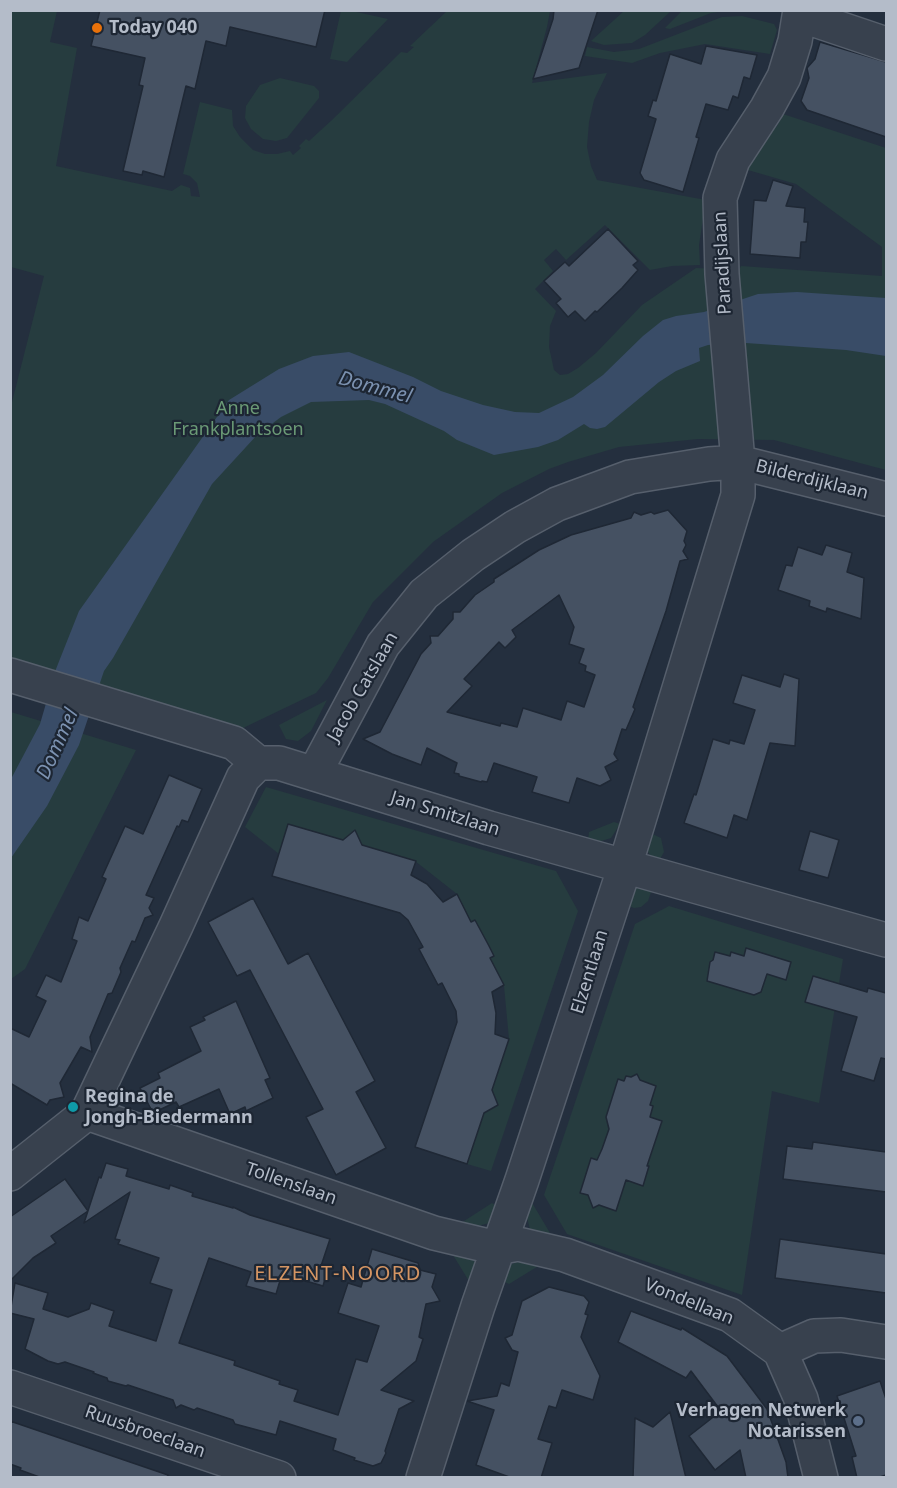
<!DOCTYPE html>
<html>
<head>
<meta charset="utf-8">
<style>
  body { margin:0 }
  #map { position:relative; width:897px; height:1488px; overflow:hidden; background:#242f3e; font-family:"Noto Sans",sans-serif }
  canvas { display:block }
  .frame { position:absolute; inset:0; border:12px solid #b4bcc9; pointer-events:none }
</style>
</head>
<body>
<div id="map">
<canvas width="897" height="1488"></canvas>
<div class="frame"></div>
</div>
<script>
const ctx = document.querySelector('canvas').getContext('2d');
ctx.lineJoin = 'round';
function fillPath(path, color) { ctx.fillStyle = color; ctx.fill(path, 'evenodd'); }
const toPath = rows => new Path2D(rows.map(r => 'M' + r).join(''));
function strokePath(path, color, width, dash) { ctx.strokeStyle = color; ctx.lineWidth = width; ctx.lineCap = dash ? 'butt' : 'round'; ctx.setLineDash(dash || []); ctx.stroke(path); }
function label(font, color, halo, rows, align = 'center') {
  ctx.font = font + ' "Noto Sans",sans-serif'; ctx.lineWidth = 4.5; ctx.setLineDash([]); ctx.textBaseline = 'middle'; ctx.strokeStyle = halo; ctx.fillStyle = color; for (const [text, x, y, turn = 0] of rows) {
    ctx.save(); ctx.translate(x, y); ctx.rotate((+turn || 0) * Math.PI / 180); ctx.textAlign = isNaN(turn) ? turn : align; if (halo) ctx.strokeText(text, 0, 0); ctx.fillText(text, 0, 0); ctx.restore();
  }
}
const green = toPath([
  [11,11,57,11,50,42,77,48,56,166,172,191,181,185,190,188,191,196,200,197,197,183,190,176,183,174,200,102,232,110,233,126,240,137,253,150,265,154,277,154,290,151,293,155,301,148,299,146,306,139,309,141,332,120,401,52,407,53,414,47,410,46,447,11,550,11,547,27,532,83,607,73,594,100,589,122,587,147,591,166,597,180,706,200,699,245,700,265,672,266,650,270,605,225,566,260,556,249,544,260,553,271,535,289,556,311,550,326,549,347,554,370,560,375,568,374,578,368,596,353,642,305,696,268,739,270,741,266,882,276,882,247,796,184,741,168,777,126,783,114,886,148,886,470,774,440,698,439,619,447,568,462,549,469,502,493,433,542,373,602,328,678,316,693,241,729,11,659,11,406,44,276,11,267],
  [341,11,352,11,388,19,347,62,330,59],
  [624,11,624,10,671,11,645,35,632,43,604,45,591,41],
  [682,11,682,10,725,11,711,13,670,29,665,28],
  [742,16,774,24,777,30,770,54,705,44,660,53,632,63,585,56,587,47,614,52,639,49,722,17],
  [280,78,314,86,319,91,319,98,287,138,276,141,263,139,251,129,245,118,246,106,260,85],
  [327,700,311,731,298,741,286,739,279,725],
  [11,712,136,750,25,969,11,979],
  [266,787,556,871,578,911,491,1171,467,1164,509,1039,504,986,457,894,415,861,288,824,279,854,245,827],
  [614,822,620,824,611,838,595,843,588,841,589,832],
  [644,830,661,838,664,852,660,859,653,860,647,850],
  [636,886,652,889,648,901,641,907,634,908,627,905,627,893],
  [669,906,843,959,819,1103,772,1091,742,1295,567,1234,544,1195,635,924],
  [531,1201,550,1233,549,1236,538,1235,530,1229,526,1214],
  [492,1203,498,1207,489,1223,474,1227,461,1223],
  [454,1251,473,1258,476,1266,472,1286,453,1255],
  [521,1261,540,1265,509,1284,505,1282,503,1279,506,1271,512,1264]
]);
const water = toPath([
  [797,292,886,298,886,356,846,350,746,343,708,345,699,348,700,361,676,371,659,382,605,427,597,429,590,428,584,424,558,440,538,447,494,455,457,440,444,431,385,404,369,400,311,402,281,417,257,435,212,484,113,658,104,671,79,745,47,806,11,858,11,779,40,724,56,669,79,611,229,400,279,369,313,356,349,352,413,377,441,391,483,405,515,412,539,413,573,397,603,375,643,336,663,320,676,316,704,312,758,294]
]);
const building = toPath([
  [100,10,325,10,316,47,230,27,226,46,206,41,195,89,186,86,164,177,143,171,142,175,123,171,143,86,139,85,145,58,91,46,100,10],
  [554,10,598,10,579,68,533,79,553,19,554,10],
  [820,42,886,62,886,137,807,110,801,101,809,78,807,68,815,59,820,42],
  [706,46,757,55,750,79,744,77,738,98,733,96,728,110,706,104,696,137,699,138,683,192,644,180,640,173,656,119,648,116,653,100,656,101,670,54,701,64,706,46],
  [773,180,793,186,786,206,805,208,804,222,808,222,806,242,801,242,800,258,750,254,754,200,766,201,773,180],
  [608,229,638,261,633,265,638,270,622,288,597,312,595,311,585,321,575,311,568,317,556,303,561,299,544,281,565,262,569,266,608,229],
  [668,510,687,531,684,541,686,545,683,551,688,559,680,561,666,611,633,707,635,709,626,730,622,729,614,754,618,760,605,767,611,780,600,786,577,778,569,803,532,792,537,777,494,763,487,782,482,781,481,782,459,776,459,774,454,773,457,763,427,748,421,765,392,754,363,739,380,732,421,654,431,643,430,636,438,636,453,619,453,612,460,612,475,595,494,582,494,579,539,550,571,535,631,518,634,512,641,515,651,512,654,514,668,510],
  [559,595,574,627,569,644,584,649,579,663,586,666,585,671,595,675,584,707,567,701,561,720,523,708,517,727,501,723,500,726,447,712,472,686,464,679,499,642,505,648,516,637,512,630,559,595],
  [826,545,852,553,847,572,864,578,861,619,827,608,826,612,809,606,810,601,778,590,786,565,792,566,798,547,822,555,826,545],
  [784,674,799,679,795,746,770,743,747,820,734,815,727,838,684,823,694,794,696,795,713,739,729,744,730,740,744,744,755,710,733,703,742,675,780,687,784,674],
  [169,775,202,789,188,822,182,820,179,827,177,826,146,895,154,898,149,908,153,915,145,918,135,942,132,941,120,968,121,972,112,993,108,994,90,1037,92,1052,81,1047,60,1083,64,1097,50,1100,47,1105,10,1083,10,1028,29,1037,46,1001,36,996,46,975,61,982,77,941,72,939,79,917,88,921,106,879,102,877,125,826,143,834,169,775],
  [288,824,343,840,355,830,362,845,416,861,411,875,427,884,443,902,457,894,471,922,475,920,489,946,494,956,490,958,504,985,492,992,496,1013,495,1034,509,1039,492,1090,498,1105,484,1113,467,1164,415,1147,457,1022,456,1011,442,983,438,985,419,949,423,947,408,920,400,913,272,876,288,824],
  [810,831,839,840,828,878,799,870,810,831],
  [253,898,288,964,308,953,375,1081,356,1092,386,1148,336,1175,306,1117,323,1109,250,970,237,976,208,922,253,898],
  [746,948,791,962,786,980,767,974,761,992,754,995,707,981,710,962,713,960,715,952,730,956,731,952,744,956,746,948],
  [813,976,867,992,868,988,886,993,886,1059,881,1058,874,1081,841,1071,857,1017,805,1002,813,976],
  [236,1001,270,1078,265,1080,273,1098,246,1111,245,1107,230,1114,219,1089,179,1107,176,1102,153,1113,140,1088,160,1078,158,1073,201,1051,190,1027,205,1020,203,1017,236,1001],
  [637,1074,640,1080,656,1086,650,1105,653,1106,650,1117,662,1121,647,1166,649,1166,643,1186,626,1180,616,1211,599,1205,593,1208,588,1195,580,1193,591,1158,597,1160,602,1149,609,1129,606,1117,618,1079,624,1081,626,1076,631,1077,637,1074],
  [813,1142,886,1152,886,1192,783,1179,787,1146,812,1149,813,1142],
  [106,1163,128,1169,126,1176,169,1189,170,1185,193,1193,192,1196,233,1208,233,1207,250,1215,330,1239,321,1266,329,1265,323,1286,282,1274,276,1294,246,1286,251,1272,209,1258,179,1343,235,1361,234,1365,280,1381,279,1384,298,1390,294,1401,338,1415,356,1359,367,1362,379,1326,338,1313,348,1283,361,1287,372,1249,418,1263,420,1270,436,1274,432,1287,440,1301,426,1304,419,1337,423,1339,416,1361,381,1390,414,1401,399,1409,385,1451,386,1453,381,1463,373,1466,354,1460,355,1458,333,1450,336,1439,280,1421,276,1435,235,1424,233,1420,197,1408,194,1410,181,1405,176,1408,173,1400,128,1385,126,1386,115,1383,108,1381,107,1378,93,1373,94,1372,65,1362,58,1364,48,1361,25,1349,34,1319,10,1313,15,1283,48,1293,43,1309,68,1317,89,1309,91,1303,114,1311,109,1326,156,1341,172,1290,150,1283,159,1258,118,1244,120,1240,115,1239,130,1192,84,1223,99,1177,101,1178,106,1163],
  [65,1179,88,1211,51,1236,56,1243,33,1258,10,1281,10,1217,65,1179],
  [780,1239,886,1254,886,1293,775,1278,780,1239],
  [549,1287,584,1296,589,1302,585,1314,588,1315,581,1337,600,1376,593,1400,562,1390,556,1408,549,1406,538,1439,552,1443,541,1478,512,1478,476,1465,494,1410,467,1401,497,1396,501,1383,509,1386,518,1352,512,1350,505,1338,512,1335,522,1301,549,1287],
  [631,1311,681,1330,682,1328,727,1356,767,1409,786,1462,788,1478,746,1478,740,1450,715,1470,689,1436,721,1411,691,1371,686,1378,618,1342,631,1311],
  [880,1381,886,1399,886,1475,877,1478,857,1478,852,1457,856,1456,837,1396,880,1381],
  [670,1412,686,1478,633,1478,635,1418,653,1427,670,1412],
  [10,1421,168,1475,167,1478,42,1478,20,1470,21,1468,10,1464,10,1421]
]);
const minor = toPath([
  [800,15,886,44],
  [10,675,234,743,258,763,279,763,489,828,886,940],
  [314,774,383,645,424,594,473,555,515,527,557,504,630,477,709,464,738,462,886,499],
  [87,1113,434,1233,497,1248,518,1244,565,1255,730,1315,780,1351,801,1399,821,1478],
  [10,1174,87,1113,176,926,243,778,258,763],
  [780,1351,814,1336,841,1335,886,1342],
  [10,1387,279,1478],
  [423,1478,478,1306,522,1180,625,866,738,495,738,462,722,274,720,198,733,160,767,108,784,77,795,41,800,10]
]);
const markers = [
  [97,28,6,"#e8710a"],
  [73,1107,6,"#0f9aa8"],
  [858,1421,6,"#5c6f8a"]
];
const poiNames = [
  ["Today 040",109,28],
  ["Regina de",85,1097],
  ["Jongh-Biedermann",85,1118],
  ["Verhagen Netwerk",846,1411,"right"],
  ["Notarissen",846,1432,"right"]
];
const streetNames = [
  ["Paradijslaan",723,263,-93],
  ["Bilderdijklaan",812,480,14],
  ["Jacob Catslaan",363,687,-60],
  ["Jan Smitzlaan",445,814,17],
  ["Elzentlaan",590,972,-73],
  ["Tollenslaan",291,1184,19],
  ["Vondellaan",689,1302,22],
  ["Ruusbroeclaan",145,1432,19]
];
const parkNames = [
  ["Anne",238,409],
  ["Frankplantsoen",238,430]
];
const waterNames = [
  ["Dommel",375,388,15],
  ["Dommel",58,744,-66]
];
const neighbourhoodNames = [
  ["ELZENT-NOORD",338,1274]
];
fillPath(green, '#263c3f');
fillPath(water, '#394c67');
fillPath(building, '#455162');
strokePath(building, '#1f2835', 1.5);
strokePath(minor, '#565f6c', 36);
strokePath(minor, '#38414e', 33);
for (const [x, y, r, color] of markers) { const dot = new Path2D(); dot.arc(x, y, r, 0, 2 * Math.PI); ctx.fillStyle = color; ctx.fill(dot); strokePath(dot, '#1d2633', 2); }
label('bold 18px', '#b4bcc9', '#1d2633', poiNames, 'left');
label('18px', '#b4bcc9', '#1d2633', streetNames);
label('18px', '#6b9a76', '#1d2633', parkNames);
label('italic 20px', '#7c92b1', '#1d2633', waterNames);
ctx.letterSpacing = '1.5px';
label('20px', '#d59563', '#1d2633', neighbourhoodNames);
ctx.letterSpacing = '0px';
</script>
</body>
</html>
